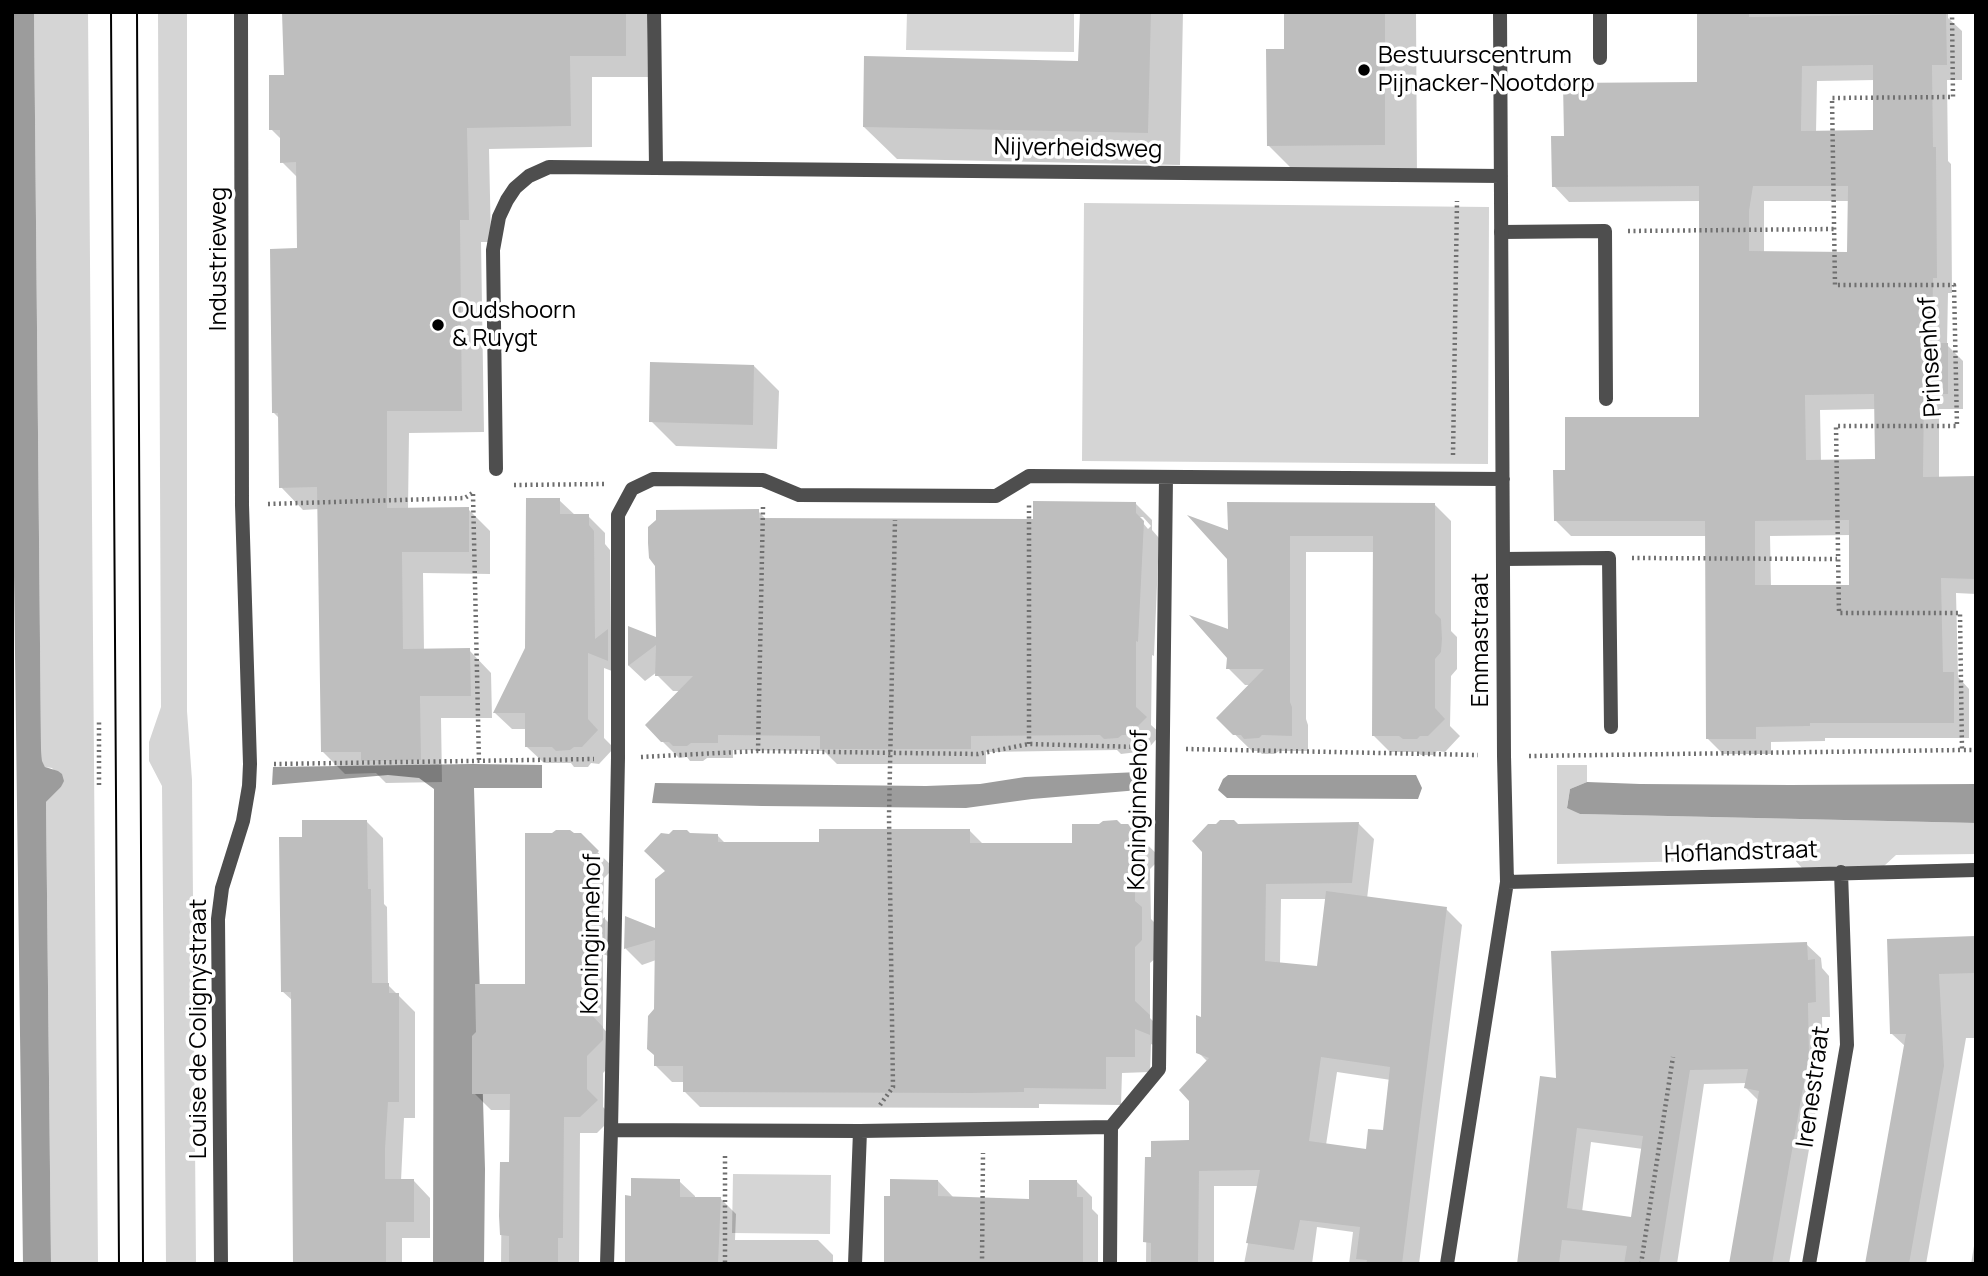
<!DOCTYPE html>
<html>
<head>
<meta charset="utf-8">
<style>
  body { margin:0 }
  #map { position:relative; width:1988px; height:1276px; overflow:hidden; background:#fff; font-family:Manrope,sans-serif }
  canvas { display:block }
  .frame { position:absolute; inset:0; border:14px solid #000; pointer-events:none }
</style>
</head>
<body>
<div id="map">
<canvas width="1988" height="1276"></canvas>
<div class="frame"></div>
</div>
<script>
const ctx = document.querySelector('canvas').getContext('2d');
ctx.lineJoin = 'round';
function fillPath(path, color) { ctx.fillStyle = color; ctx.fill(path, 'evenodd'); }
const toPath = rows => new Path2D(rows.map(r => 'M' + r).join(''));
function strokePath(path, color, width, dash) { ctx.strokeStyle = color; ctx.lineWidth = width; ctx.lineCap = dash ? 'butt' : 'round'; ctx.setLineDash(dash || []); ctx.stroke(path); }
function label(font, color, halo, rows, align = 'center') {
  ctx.font = font + ' Manrope,sans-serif'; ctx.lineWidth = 7; ctx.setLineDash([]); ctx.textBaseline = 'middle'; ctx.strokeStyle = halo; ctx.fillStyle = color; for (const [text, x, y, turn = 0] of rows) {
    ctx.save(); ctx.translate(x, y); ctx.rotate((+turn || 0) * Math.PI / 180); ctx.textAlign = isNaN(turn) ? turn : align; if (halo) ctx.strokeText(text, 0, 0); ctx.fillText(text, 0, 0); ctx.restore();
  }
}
const green = toPath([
  [34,12,88,12,98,1264,51,1264,46,802,61,787,63,781,52,768,45,767,42,762,41,749],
  [158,12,187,12,187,711,192,780,196,1264,166,1264,162,786,149,761,149,742,161,707],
  [907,12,1074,12,1074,52,906,50],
  [1084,203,1489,207,1488,464,1082,461],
  [1557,765,1587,765,1587,782,1570,789,1567,807,1580,814,1976,823,1976,854,1896,855,1884,866,1802,868,1794,859,1557,864],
  [733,1174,831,1175,830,1234,732,1233]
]);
const water = toPath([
  [12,12,34,12,41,749,42,761,45,767,58,771,62,774,64,781,61,787,46,802,51,1264,23,1264,12,423],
  [473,764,542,765,542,788,474,788,485,1169,484,1264,433,1264,434,789,419,778,388,775,272,785,273,767],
  [1139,772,1139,790,1032,799,966,808,762,806,652,803,655,783,926,786,980,784,1025,777],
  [1228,775,1416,775,1422,788,1418,799,1227,798,1218,790,1223,779],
  [1587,782,1640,784,1790,785,1976,784,1976,823,1580,814,1567,808,1570,789]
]);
const shadow = toPath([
  [284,12,647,12,648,77,592,77,592,147,489,149,491,242,481,242,484,432,409,433,408,509,468,509,490,531,490,574,423,573,424,651,469,650,491,673,492,718,441,718,442,782,386,783,376,773,345,774,323,752,319,509,303,510,281,487,280,419,273,412,299,250,298,178,282,162,282,140,271,129,285,77],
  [1081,12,1183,12,1180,165,897,159,864,127,1080,62],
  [1285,12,1416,12,1417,177,1301,178,1268,145,1286,50],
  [1699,12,1948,12,1948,18,1962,31,1962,80,1947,80,1948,161,1951,164,1952,293,1948,293,1947,345,1963,361,1963,409,1939,409,1939,479,1976,478,1976,594,1956,593,1958,677,1969,689,1969,738,1825,738,1825,741,1771,742,1771,754,1723,754,1707,738,1706,536,1571,536,1555,520,1567,472,1701,418,1700,201,1569,202,1554,186,1566,138,1699,84],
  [1875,80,1875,132,1816,133,1817,81],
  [1764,201,1849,201,1849,254,1764,253],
  [1876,409,1876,461,1821,461,1820,410],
  [1851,535,1851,587,1771,587,1770,536],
  [754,366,779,391,777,449,676,446,651,421],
  [559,500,576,516,588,516,605,533,605,544,610,550,611,634,625,647,625,676,604,668,604,738,614,748,599,764,591,763,588,767,574,767,571,763,544,763,527,747,527,729,512,729,495,713,527,648],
  [1136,504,1152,520,1152,530,1159,538,1154,656,1152,655,1151,725,1161,734,1146,751,1121,754,1117,750,986,752,986,764,837,764,824,751,733,750,733,758,707,758,703,761,690,761,687,757,679,758,662,741,680,691,673,691,657,675,657,672,645,681,629,666,629,628,657,639,758,511,767,520,1035,521],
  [1138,517,1143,517,1151,526,1148,529],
  [1435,505,1451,521,1451,631,1457,637,1457,669,1451,676,1450,726,1460,736,1445,752,1437,751,1433,755,1421,755,1417,752,1390,752,1373,735,1374,552,1306,552,1306,719,1308,725,1308,751,1279,751,1275,754,1262,754,1259,751,1252,751,1218,718,1251,685,1245,685,1228,668,1229,533],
  [367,822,383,838,384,904,387,907,388,985,415,1012,415,1118,404,1118,401,1181,414,1181,430,1198,430,1238,402,1238,402,1264,294,1264,293,1001,282,991,304,838],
  [1359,824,1374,839,1367,899,1446,909,1462,925,1419,1264,1349,1264,1353,1232,1317,1227,1312,1264,1244,1264,1259,1186,1214,1186,1214,1264,1146,1264,1147,1158,1153,1158,1191,1142,1208,1062,1198,1052,1237,826],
  [1281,899,1327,899,1318,968,1280,964],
  [1337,1072,1391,1080,1384,1132,1367,1151,1326,1145],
  [1121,826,1128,826,1161,858,1150,869,1151,919,1157,925,1157,957,1150,963,1150,1018,1165,1033,1165,1050,1151,1044,1150,1072,1122,1073,1121,1105,1039,1104,1039,1108,700,1107,684,1091,684,1082,672,1082,656,1066,656,960,642,965,626,949,626,919,656,930,667,872,690,835,717,835,726,844,821,844,970,831,983,844,1074,845],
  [580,835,614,868,604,878,603,920,605,919,621,935,621,961,603,954,603,1028,619,1045,619,1057,603,1073,603,1107,613,1117,597,1133,580,1133,579,1264,501,1264,502,1164,511,1164,511,1110,491,1110,474,1093,526,985],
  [1976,937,1976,1038,1966,1038,1926,1264,1867,1264,1906,1047,1892,1034,1889,941],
  [1806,944,1821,958,1822,968,1829,976,1830,1017,1822,1017,1823,1069,1789,1264,1730,1264,1759,1101,1746,1088,1747,1083,1704,1084,1677,1264,1518,1264,1558,1080],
  [1591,1142,1643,1149,1633,1219,1582,1212],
  [679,1181,695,1196,695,1199,720,1198,736,1214,735,1240,818,1240,833,1255,833,1264,627,1264,633,1198],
  [938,1181,953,1197,1030,1201,1077,1182,1092,1197,1092,1209,1098,1215,1098,1264,885,1264],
  [1976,1234,1976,1264,1971,1264]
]);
const building = toPath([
  [282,12,626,12,626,56,570,56,571,126,467,128,469,220,460,220,462,411,387,411,387,508,469,507,469,552,402,552,403,649,470,648,471,696,420,696,421,760,361,761,361,752,321,752,317,487,279,488,278,413,272,413,270,249,297,248,296,162,280,163,280,130,269,130,269,75,284,75],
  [1080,12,1151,12,1148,133,863,127,864,56,1078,61],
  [1284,12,1385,12,1385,145,1267,146,1266,49,1284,49],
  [1697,12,1749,12,1749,17,1946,14,1947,65,1932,65,1933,147,1936,147,1937,278,1933,278,1932,343,1948,343,1948,394,1924,394,1923,477,1976,476,1976,579,1941,578,1943,672,1954,672,1954,723,1810,723,1810,726,1756,727,1756,739,1706,739,1705,521,1554,521,1553,470,1565,470,1565,417,1699,417,1699,186,1552,187,1551,136,1564,136,1563,83,1697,82],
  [1873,65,1873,130,1801,131,1802,66],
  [1753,186,1848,186,1847,252,1749,251,1749,211],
  [1874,394,1875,459,1806,460,1805,395],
  [1849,520,1849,585,1755,585,1755,521],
  [650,362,754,365,753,425,649,422],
  [526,498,560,498,560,514,589,514,589,525,594,531,595,639,608,629,608,661,588,653,588,719,598,730,582,747,574,747,570,750,556,751,552,747,525,747,525,713,493,713,525,648],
  [1033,501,1136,502,1136,513,1144,521,1138,642,1136,641,1136,707,1147,717,1129,735,1122,735,1118,738,1104,739,1100,735,971,736,971,749,820,749,820,736,718,735,718,743,691,743,687,746,673,746,669,742,661,742,645,725,693,676,655,676,656,645,628,666,628,626,656,637,655,566,649,558,648,543,648,527,656,520,656,510,759,509,759,518,1033,519],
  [1227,502,1435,503,1435,613,1441,619,1442,639,1441,652,1435,659,1435,708,1445,719,1428,736,1420,736,1417,739,1403,739,1399,736,1372,736,1373,536,1290,536,1290,702,1292,707,1292,736,1262,735,1259,738,1244,739,1241,735,1233,735,1216,718,1264,669,1226,669,1227,658,1189,615,1228,629,1227,559,1187,515,1228,530],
  [302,820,367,820,368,889,371,889,372,983,389,983,389,993,399,993,399,1102,388,1102,385,1149,385,1179,414,1179,414,1222,386,1222,386,1264,293,1264,291,992,281,992,279,837,302,837],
  [1117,820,1121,824,1128,824,1146,841,1135,852,1135,901,1142,907,1142,940,1135,947,1135,1001,1150,1015,1150,1035,1135,1029,1135,1057,1106,1057,1106,1089,1024,1088,1024,1092,970,1093,683,1092,683,1066,654,1066,654,1055,647,1049,648,1016,654,1009,655,940,624,949,625,916,655,928,655,879,665,871,644,851,661,833,669,834,673,830,687,830,690,833,718,834,718,842,819,842,819,829,970,829,970,843,1072,843,1072,824,1099,824,1103,821],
  [1220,820,1234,820,1238,824,1359,822,1352,883,1266,884,1265,961,1317,966,1326,891,1447,907,1402,1264,1366,1264,1367,1260,1356,1259,1360,1227,1300,1220,1294,1250,1246,1243,1260,1170,1199,1171,1198,1264,1151,1264,1151,1243,1143,1242,1145,1157,1151,1157,1151,1141,1189,1140,1189,1101,1179,1090,1209,1058,1196,1053,1196,1015,1201,1017,1202,852,1192,841,1208,824,1216,824],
  [1321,1057,1390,1067,1383,1130,1368,1129,1366,1149,1309,1141],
  [556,830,570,830,574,833,581,833,599,851,588,861,587,931,605,917,605,946,587,939,587,1010,603,1027,603,1040,587,1056,587,1089,598,1100,580,1117,564,1117,563,1238,558,1238,558,1264,509,1264,509,1236,500,1235,499,1216,500,1162,509,1162,510,1094,472,1094,472,1036,476,1032,475,984,525,984,525,833,552,833],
  [1976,936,1976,973,1939,974,1944,1066,1909,1264,1865,1264,1906,1034,1890,1034,1887,939],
  [1807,942,1808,960,1815,959,1816,1002,1808,1003,1809,1054,1772,1264,1729,1264,1759,1091,1744,1088,1748,1069,1690,1070,1659,1264,1624,1264,1627,1246,1562,1240,1559,1264,1517,1264,1540,1076,1556,1078,1551,951],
  [1577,1128,1643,1136,1631,1217,1567,1208],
  [631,1178,680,1179,680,1197,721,1197,718,1264,625,1264,625,1195,631,1196],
  [890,1179,938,1180,938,1196,1029,1199,1029,1180,1077,1180,1077,1197,1083,1197,1083,1264,884,1264,884,1196,890,1196]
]);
const path = toPath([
  [1952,12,1953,97,1832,98,1835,285,1954,285,1957,426,1836,426,1839,613,1960,613,1962,750,1976,750],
  [1628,231,1834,229],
  [1453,455,1457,201],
  [514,485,607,484],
  [473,494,479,762],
  [268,504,465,498,474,492],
  [1632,558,1837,559],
  [1029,744,1029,505],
  [1186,749,1478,755],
  [758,751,763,507],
  [1529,756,1962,750],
  [641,757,758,751,978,754,1029,744,1139,747],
  [274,764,594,759],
  [99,785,99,719],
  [880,1105,893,1087,889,817,895,520],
  [725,1156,725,1264],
  [982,1264,983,1153],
  [1641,1264,1673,1057]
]);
const service = toPath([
  [1600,58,1600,12],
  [1501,232,1605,231,1606,399],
  [1503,559,1609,558,1611,727]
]);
const minor = toPath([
  [654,12,656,168],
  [496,469,493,250,499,217,507,200,515,188,529,176,549,167,1501,176],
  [1507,882,1976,870],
  [1111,1127,1159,1069,1166,477],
  [611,1130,618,758,618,515,632,489,653,479,763,480,799,495,996,496,1029,476,1503,479],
  [221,1264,218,919,222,888,243,821,249,786,250,764,242,505,241,12],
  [607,1264,611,1130,860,1131,1111,1127,1110,1264],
  [855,1264,860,1131],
  [1447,1264,1507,882,1504,756,1500,12],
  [1809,1264,1847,1045,1841,872]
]);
const tram = toPath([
  [111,12,119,1264],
  [137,12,143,1264]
]);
const markers = [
  [1364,70,7,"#000"],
  [438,325,7,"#000"]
];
const poiNames = [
  ["Bestuurscentrum",1378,56],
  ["Pijnacker-Nootdorp",1378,84],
  ["Oudshoorn",452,311],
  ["& Ruygt",452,339]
];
const streetNames = [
  ["Nijverheidsweg",1078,149,1],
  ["Industrieweg",219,259,-90],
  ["Prinsenhof",1931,357,-93],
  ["Emmastraat",1481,640,-90],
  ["Koninginnehof",1139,810,-89],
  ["Hoflandstraat",1741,853,-2],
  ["Koninginnehof",592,934,-89],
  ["Louise de Colignystraat",199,1029,-90],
  ["Irenestraat",1814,1087,-82]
];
fillPath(green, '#d5d5d5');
fillPath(water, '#9c9c9c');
fillPath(shadow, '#0003');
fillPath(building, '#bebebe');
strokePath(path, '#707070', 4.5, [2, 3.5]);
strokePath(service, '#4e4e4e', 14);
strokePath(minor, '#4e4e4e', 14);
strokePath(tram, '#000', 2);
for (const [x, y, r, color] of markers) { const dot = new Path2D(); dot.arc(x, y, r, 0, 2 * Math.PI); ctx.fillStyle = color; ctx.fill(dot); strokePath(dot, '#fff', 2.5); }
label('24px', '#000', '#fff', poiNames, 'left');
label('24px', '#000', '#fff', streetNames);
</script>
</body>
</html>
